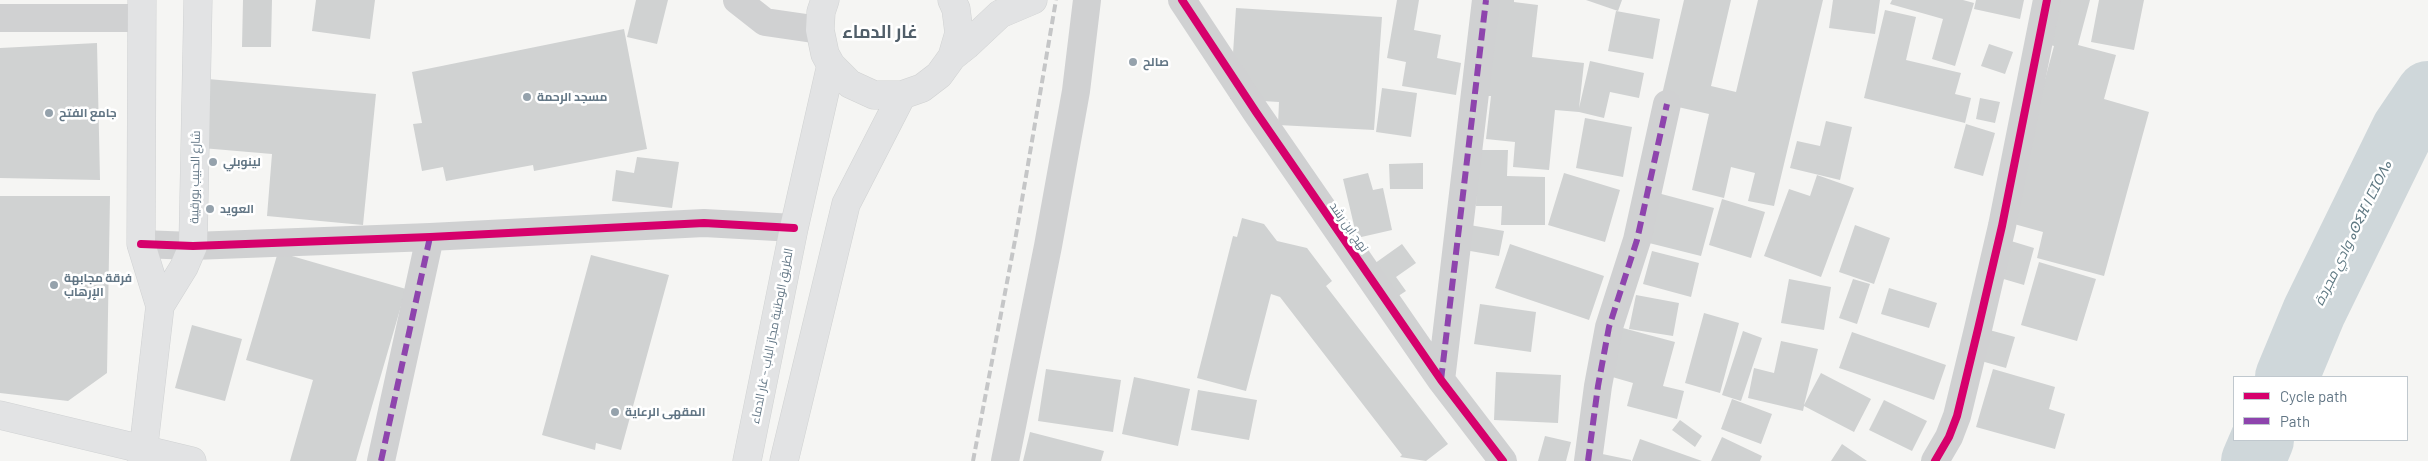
<!DOCTYPE html>
<html>
<head>
<meta charset="utf-8">
<style>
  body { margin:0 }
  #map { position:relative; width:2428px; height:461px; overflow:hidden; background:#f5f5f3; font-family:Barlow,sans-serif }
  canvas { display:block }
  .legend { position:absolute; left:2233px; top:376px; width:175px; height:65px; box-sizing:border-box; background:#fff; border:1px solid #c0c8ce; margin:0; padding:6px 9px; list-style:none; font-size:15px; color:#627685 }
  .legend li { display:flex; align-items:center; gap:10px; height:25px }
  .legend b { width:25px; border:1px solid #c0c8ce }
</style>
</head>
<body>
<div id="map">
<canvas width="2428" height="461"></canvas>
<ul class="legend">
<li><b style="height:6px;background:#d6006c"></b>Cycle path</li>
<li><b style="height:6px;background:#8e44ad"></b>Path</li>
</ul>
</div>
<script>
const ctx = document.querySelector('canvas').getContext('2d');
ctx.lineJoin = 'round';
const toPath = rows => new Path2D(rows.map(r => 'M' + r).join(''));
function strokePath(path, color, width, dash) { ctx.strokeStyle = color; ctx.lineWidth = width; ctx.lineCap = dash ? 'butt' : 'round'; ctx.setLineDash(dash || []); ctx.stroke(path); }
function fillPath(path, color) { ctx.fillStyle = color; ctx.fill(path, 'evenodd'); }
function label(font, color, halo, rows, align = 'center') {
  ctx.font = font + ' Barlow,Cairo,"Noto Sans Tifinagh",sans-serif'; ctx.lineWidth = 5; ctx.setLineDash([]); ctx.textBaseline = 'middle'; ctx.strokeStyle = halo; ctx.fillStyle = color; for (const [text, x, y, turn = 0] of rows) {
    ctx.save(); ctx.translate(x, y); ctx.rotate((+turn || 0) * Math.PI / 180); ctx.textAlign = isNaN(turn) ? turn : align; if (halo) ctx.strokeText(text, 0, 0); ctx.fillText(text, 0, 0); ctx.restore();
  }
}
const river = toPath([
  [2287,377,2314,312,2403,130,2428,93],
  [2253,461,2262,440]
]);
const building = toPath([
  [243,0,272,0,271,47,242,47],
  [316,0,375,0,370,39,312,31],
  [636,0,668,0,657,44,627,37],
  [1397,0,1419,0,1414,30,1441,35,1437,58,1461,63,1456,95,1402,86,1406,62,1387,58],
  [1484,0,1514,0,1514,2,1538,5,1532,57,1584,63,1579,108,1590,61,1644,73,1639,98,1610,92,1604,118,1579,112,1555,110,1549,170,1513,167,1515,142,1486,139,1491,96,1488,96],
  [1586,0,1622,0,1618,11],
  [1684,0,1731,0,1711,86,1736,92,1758,0,1823,0,1774,206,1748,201,1755,173,1731,167,1724,198,1692,190,1709,114,1660,103],
  [1833,0,1880,0,1875,34,1829,28],
  [1892,0,1963,0,1974,3,1955,66,1932,59,1943,19,1890,4],
  [1976,0,2024,0,2020,19,1974,9],
  [2040,0,2090,0,2078,45,2116,55,2104,99,2149,112,2104,276,2037,258,2043,232,1996,219,2022,164,2054,46,2029,39],
  [2099,0,2144,0,2134,50,2091,42],
  [1236,8,1382,17,1374,130,1278,125,1279,102,1230,99],
  [1885,10,1916,17,1906,60,1961,73,1955,94,1971,98,1965,123,1864,98],
  [1616,11,1660,19,1653,59,1608,51],
  [624,29,647,149,534,171,533,165,446,181,443,167,422,171,413,124,422,123,412,72],
  [97,43,100,180,0,178,0,48],
  [1989,44,2013,52,2005,74,1981,66],
  [208,79,376,94,363,225,267,216,272,154,202,148],
  [1382,88,1417,93,1411,137,1376,132],
  [1980,98,2000,102,1995,123,1976,119],
  [1585,118,1632,127,1623,177,1576,168],
  [1826,121,1852,127,1840,180,1790,168,1797,141,1820,146],
  [1966,124,1995,133,1983,176,1954,168],
  [1477,150,1508,150,1507,176,1545,177,1545,225,1501,225,1502,206,1476,206],
  [637,157,679,162,672,208,612,201,616,170,634,173],
  [1423,163,1423,189,1390,189,1389,164],
  [1368,173,1373,190,1383,188,1392,230,1357,238,1343,179],
  [1564,173,1620,190,1605,242,1548,225],
  [1817,175,1854,188,1821,277,1764,256,1789,189,1810,196],
  [1654,192,1714,208,1701,256,1641,241],
  [0,196,110,196,107,373,68,401,0,393],
  [1722,199,1765,212,1751,258,1709,245],
  [1242,218,1264,224,1277,241,1307,248,1332,281,1326,286,1448,444,1426,461,1400,457,1402,455,1280,297,1271,294,1246,391,1197,378,1233,236,1237,237],
  [1458,223,1504,231,1499,256,1453,248],
  [1855,225,1890,238,1874,284,1839,272],
  [2001,238,2034,248,2024,285,1990,275],
  [1402,244,1416,263,1396,277,1406,291,1386,304,1364,271],
  [1510,244,1604,276,1589,320,1495,288],
  [1652,251,1699,263,1691,297,1643,284],
  [278,252,406,289,356,461,290,461,313,380,246,360],
  [591,255,669,275,621,450,596,443,595,450,542,435],
  [2039,262,2096,279,2077,341,2021,325],
  [1789,279,1831,287,1824,330,1781,323],
  [1853,279,1870,284,1857,324,1839,318],
  [1889,288,1937,303,1929,328,1881,314],
  [1636,295,1679,303,1673,336,1629,329],
  [1480,304,1536,312,1531,352,1474,344],
  [1704,313,1739,323,1720,393,1685,383],
  [1608,324,1675,342,1663,386,1684,391,1677,419,1627,406,1633,383,1595,372],
  [192,325,242,339,225,401,175,388],
  [1982,328,2015,337,2006,368,1974,359],
  [1743,331,1762,338,1741,401,1722,395],
  [1852,332,1946,365,1934,400,1839,368],
  [1781,341,1818,349,1804,405,1821,373,1871,399,1854,432,1804,406,1803,411,1748,398,1754,368,1774,373],
  [1046,369,1121,380,1113,432,1038,421],
  [1993,369,2055,387,2049,409,2065,414,2055,449,1976,427],
  [1496,372,1561,375,1558,423,1494,420],
  [1134,377,1190,389,1178,446,1122,434],
  [1198,390,1257,400,1249,440,1191,430],
  [1732,399,1772,414,1761,444,1721,429],
  [1884,400,1927,421,1912,451,1869,430],
  [1680,420,1702,436,1695,447,1672,430],
  [1030,432,1104,451,1101,461,1023,461],
  [1545,436,1571,442,1566,461,1538,461],
  [1722,437,1762,456,1760,461,1711,461],
  [1640,439,1702,461,1632,461],
  [1842,444,1867,461,1831,461],
  [1588,451,1631,460,1631,461,1585,461]
]);
const street = toPath([
  [737,0,765,22,820,30],
  [1182,0,1256,112,1441,380,1503,461],
  [0,18,142,18],
  [141,244,193,246,430,237,704,223,794,228],
  [1441,380,1486,0],
  [381,461,430,237],
  [1005,461,1048,246,1076,91,1087,0],
  [1588,461,1598,386,1609,327,1637,240,1667,104],
  [1935,461,1949,437,1957,416,1978,329,2002,226,2047,0]
]);
const secondary = toPath([
  [142,0,141,244,160,306],
  [0,415,192,461],
  [142,461,160,306,184,267,193,246,198,0]
]);
const primary = toPath([
  [825,0,821,12,820,30,825,54,831,65,850,84,874,95,902,95,922,88,939,75,952,57,959,33,956,9,952,0],
  [952,57,967,45,1000,14,1033,0],
  [747,461,794,228,831,65],
  [784,461,846,204,902,95]
]);
const rail = toPath([
  [973,461,1016,235,1056,0]
]);
const quiet = toPath([
  [1441,380,1486,0],
  [381,461,430,237],
  [1588,461,1598,386,1609,327,1637,240,1667,104]
]);
const cycleway = toPath([
  [1182,0,1256,112,1441,380,1503,461],
  [141,244,193,246,430,237,704,223,794,228],
  [1935,461,1949,437,1957,416,1978,329,2002,226,2047,0]
]);
const markers = [
  [1133,62,5,"#95a2ac"],
  [527,97,5,"#95a2ac"],
  [49,113,5,"#95a2ac"],
  [213,162,5,"#95a2ac"],
  [210,209,5,"#95a2ac"],
  [54,285,5,"#95a2ac"],
  [615,412,5,"#95a2ac"]
];
const poiNames = [
  ["صالح",1143,62],
  ["مسجد الرحمة",537,97],
  ["جامع الفتح",59,113],
  ["لينوبلي",223,162],
  ["العويد",220,209],
  ["فرقة مجابهة",64,278],
  ["الإرهاب",64,292],
  ["المقهى الرعاية",625,412]
];
const streetNames = [
  ["شارع الحبيب بورقيبة",195,177,-89],
  ["نهج ابن رشد",1349,227,55],
  ["الطريق الوطنية مجاز الباب - غار الدماء",772,336,-79]
];
const waterNames = [
  ["وادي مجردة ⴰⵙⵉⴼ ⵏ ⵎⵊⵔⴷⴰ",2353,233,-64]
];
const districtNames = [
  ["غار الدماء",880,32]
];
strokePath(river, '#cfd7da', 64);
fillPath(building, '#d0d2d2');
strokePath(secondary, '#d0d2d3', 29);
strokePath(primary, '#d0d2d2', 29);
strokePath(street, '#d0d1d2', 28);
strokePath(secondary, '#e2e3e4', 28);
strokePath(primary, '#e2e3e4', 28);
strokePath(rail, '#c5c6c7', 4, [8, 4]);
strokePath(quiet, '#8e44ad', 6, [12, 6]);
strokePath(cycleway, '#d6006c', 8);
for (const [x, y, r, color] of markers) { const dot = new Path2D(); dot.arc(x, y, r, 0, 2 * Math.PI); ctx.fillStyle = color; ctx.fill(dot); strokePath(dot, '#fff', 2); }
label('bold 12px', '#627685', '#fff', poiNames, 'left');
label('12px', '#627685', '#fff', streetNames);
label('italic 14px', '#5e7882', '#fff', waterNames);
label('bold 18px', '#515f6a', '#fff', districtNames);
</script>
</body>
</html>
